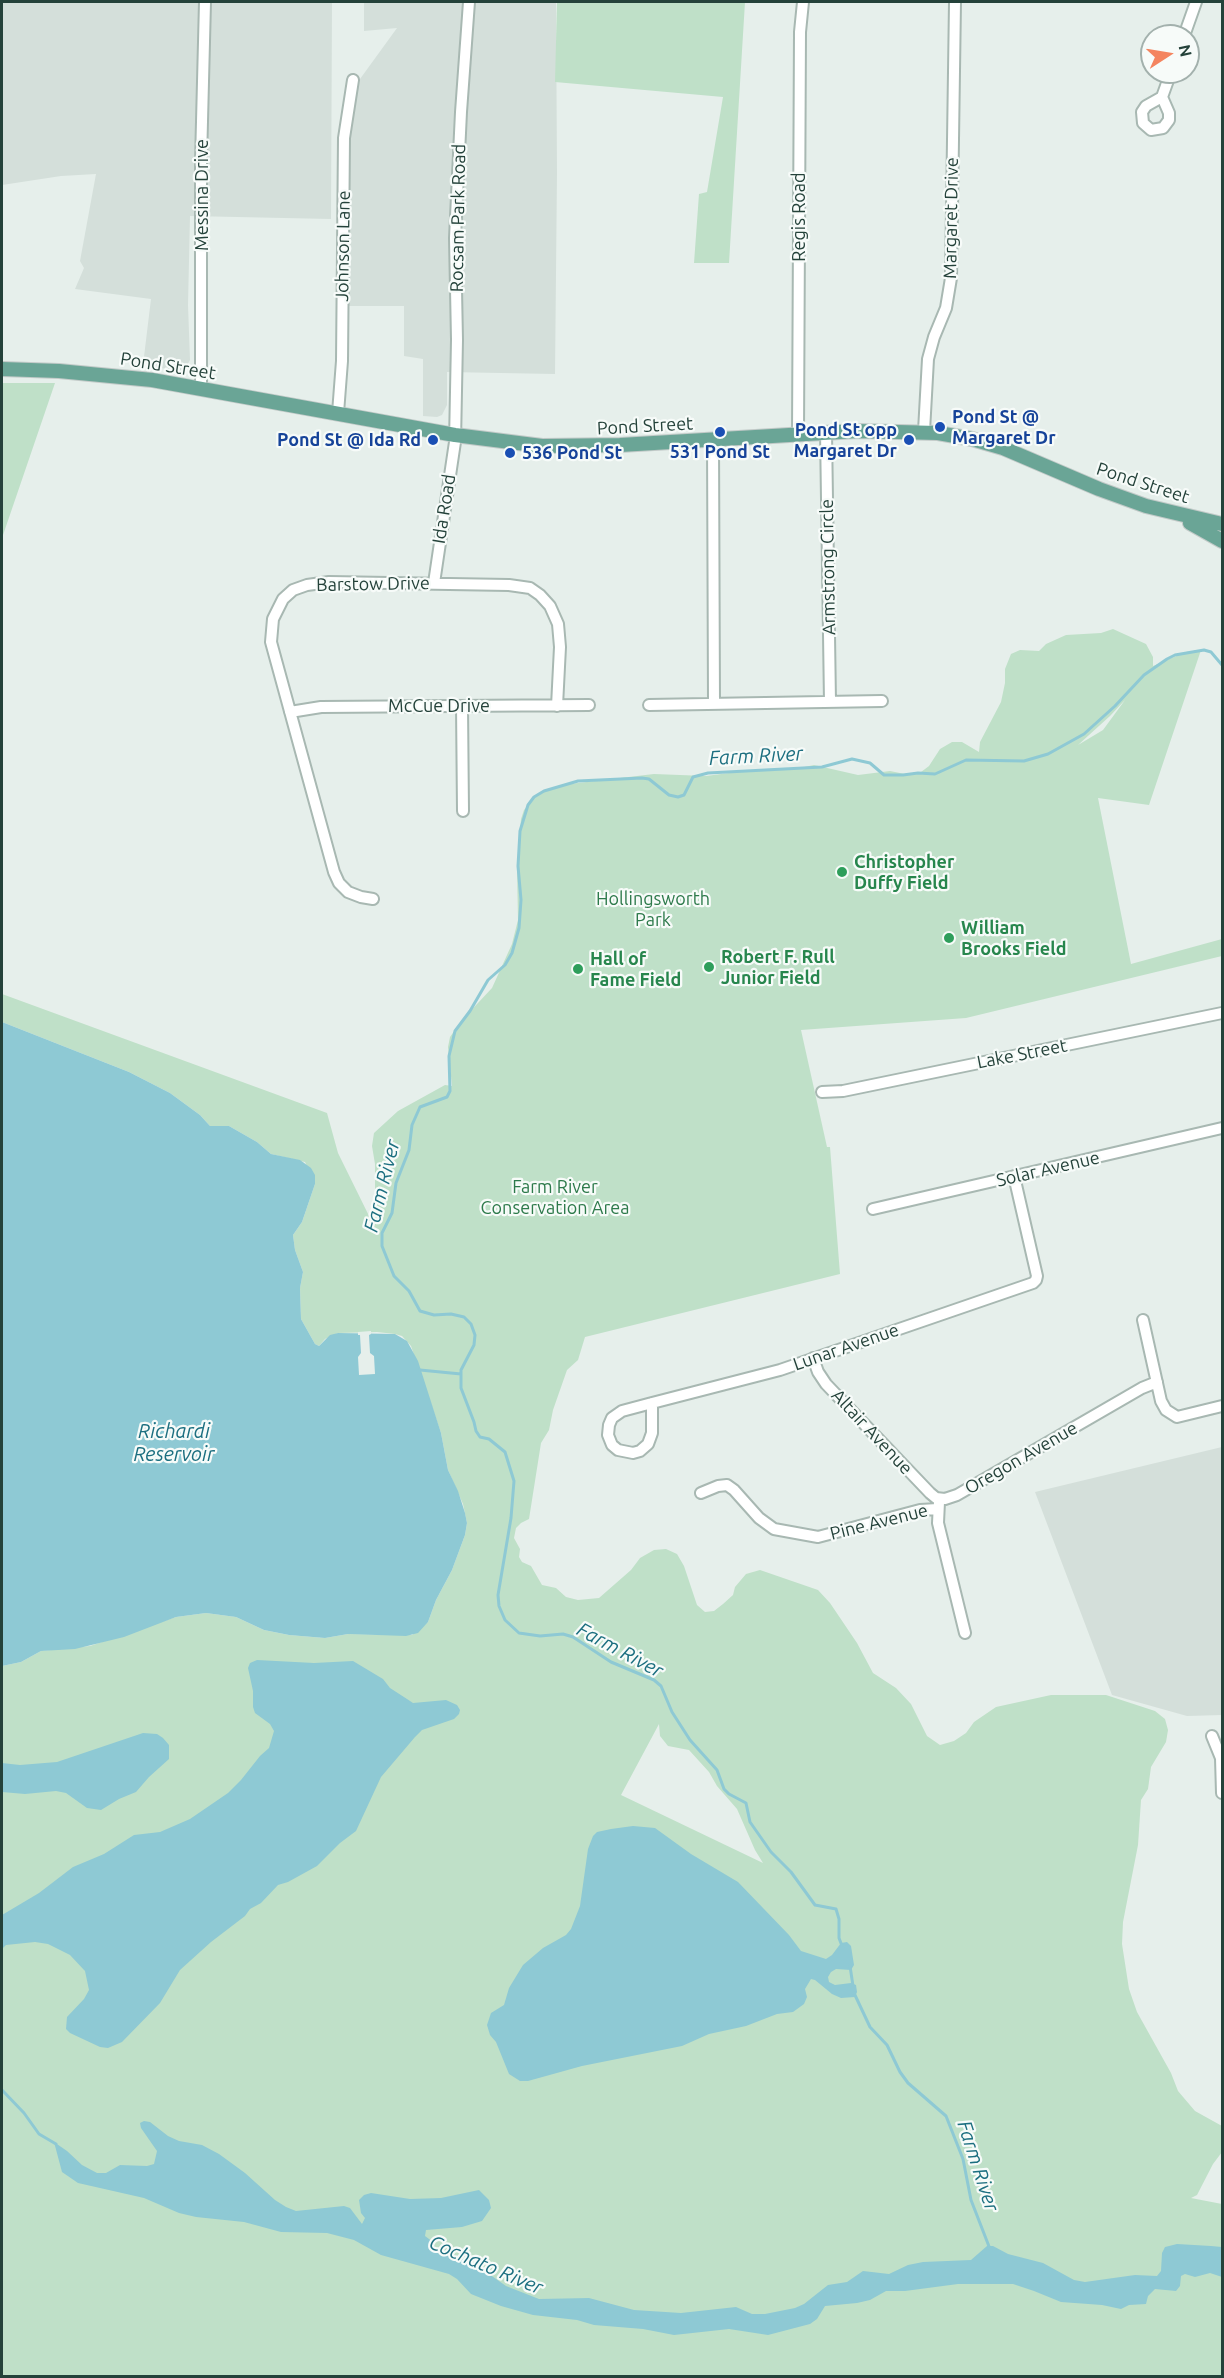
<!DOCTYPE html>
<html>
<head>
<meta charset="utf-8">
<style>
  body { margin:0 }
  #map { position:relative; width:1224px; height:2378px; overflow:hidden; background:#e6efeb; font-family:Ubuntu,sans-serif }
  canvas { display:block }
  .frame { position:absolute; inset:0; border:3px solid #24423a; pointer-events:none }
  .north { position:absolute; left:1140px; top:24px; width:60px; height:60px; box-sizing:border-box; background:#f7fbf9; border:2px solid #a3b1ad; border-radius:50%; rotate:78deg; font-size:16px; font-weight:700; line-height:24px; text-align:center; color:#24423a }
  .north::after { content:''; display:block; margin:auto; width:21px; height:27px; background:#f4845f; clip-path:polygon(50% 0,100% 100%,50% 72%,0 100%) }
</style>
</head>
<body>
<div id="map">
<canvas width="1224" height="2378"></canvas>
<div class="frame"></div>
<div class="north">N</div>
</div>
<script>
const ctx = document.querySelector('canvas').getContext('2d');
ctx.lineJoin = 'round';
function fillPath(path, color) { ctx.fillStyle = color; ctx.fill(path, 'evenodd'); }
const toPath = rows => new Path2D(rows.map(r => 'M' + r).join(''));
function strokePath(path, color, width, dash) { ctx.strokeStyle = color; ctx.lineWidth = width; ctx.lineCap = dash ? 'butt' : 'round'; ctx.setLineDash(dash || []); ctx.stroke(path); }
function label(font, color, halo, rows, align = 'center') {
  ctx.font = font + ' Ubuntu,sans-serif'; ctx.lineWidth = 4.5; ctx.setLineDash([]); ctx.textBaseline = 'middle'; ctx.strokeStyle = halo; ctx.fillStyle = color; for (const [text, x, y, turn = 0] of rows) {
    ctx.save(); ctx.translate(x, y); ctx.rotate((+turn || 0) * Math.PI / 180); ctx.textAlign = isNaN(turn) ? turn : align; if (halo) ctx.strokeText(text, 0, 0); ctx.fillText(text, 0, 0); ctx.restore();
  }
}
const built = toPath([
  [2,2,332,2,331,219,190,216,188,305,190,360,185,369,179,371,143,365,151,299,75,289,84,268,80,261,96,174,61,176,2,185],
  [364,2,556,2,557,173,555,374,447,372,447,405,442,415,437,417,423,416,423,359,404,356,404,306,347,306,349,137,353,112,360,79,397,28,364,31],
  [1222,1447,1222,1715,1187,1716,1112,1695,1035,1492]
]);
const green = toPath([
  [557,2,745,2,729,263,694,263,699,194,707,192,723,97,555,82],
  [2,383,55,383,2,538],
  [1113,629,1146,644,1153,657,1153,666,1186,652,1201,650,1149,805,1098,798,1131,964,1222,939,1222,956,966,1018,801,1030,827,1147,830,1147,840,1274,585,1337,578,1360,567,1370,553,1410,549,1430,541,1443,529,1519,521,1523,516,1528,514,1538,520,1549,519,1557,522,1562,531,1566,542,1585,556,1588,566,1597,578,1600,599,1598,631,1570,640,1558,654,1550,666,1549,677,1554,684,1566,697,1605,705,1612,714,1611,723,1604,733,1595,735,1587,746,1574,760,1570,818,1590,830,1603,857,1643,873,1673,896,1688,911,1704,927,1736,940,1745,954,1741,966,1733,974,1722,996,1707,1051,1695,1106,1695,1155,1711,1165,1719,1168,1730,1166,1742,1151,1767,1148,1789,1141,1800,1138,1845,1123,1922,1122,1944,1129,1989,1137,2012,1171,2073,1178,2091,1195,2111,1222,2126,1222,2152,1213,2164,1197,2195,1191,2198,1222,2204,1222,2376,2,2376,2,1666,21,1662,41,1651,90,1646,176,1617,206,1613,236,1617,264,1630,289,1635,325,1638,348,1634,412,1635,428,1622,436,1600,452,1570,465,1535,467,1523,463,1504,448,1470,441,1433,411,1346,402,1336,395,1334,377,1332,338,1333,325,1339,319,1346,315,1344,301,1319,300,1288,303,1272,295,1250,293,1235,302,1222,315,1184,305,1162,271,1154,257,1142,229,1126,210,1126,200,1115,170,1093,129,1072,2,1022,2,994,327,1113,338,1153,373,1224,375,1198,375,1164,372,1146,374,1133,398,1111,445,1085,452,1086,448,1047,450,1037,462,1020,492,988,512,944,518,920,517,867,521,819,524,810,535,797,544,791,561,785,654,774,706,776,752,770,790,770,814,765,858,775,890,771,905,774,921,772,929,766,940,749,952,742,962,742,979,752,980,742,1001,702,1005,683,1005,669,1011,654,1020,650,1039,651,1046,644,1066,635,1101,633],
  [1125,700,1103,730,1078,745,1110,716],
  [659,1724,660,1736,668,1746,689,1750,709,1772,717,1786,737,1809,755,1850,763,1863,621,1795]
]);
const water = toPath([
  [2,1022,129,1072,170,1093,200,1115,210,1126,229,1126,257,1142,271,1154,300,1160,311,1168,315,1175,315,1184,302,1222,293,1235,295,1250,303,1272,300,1288,301,1319,315,1344,319,1346,330,1335,338,1333,395,1334,407,1341,418,1361,441,1433,448,1470,458,1491,465,1513,467,1523,465,1535,452,1570,436,1600,428,1622,418,1633,406,1636,348,1634,325,1638,289,1635,264,1630,236,1617,206,1613,176,1617,124,1637,75,1649,41,1651,21,1662,2,1666],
  [257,1660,314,1663,353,1661,383,1679,390,1688,407,1699,413,1703,446,1700,457,1705,460,1710,459,1714,454,1719,422,1730,415,1737,381,1777,356,1831,340,1843,317,1866,288,1882,278,1885,261,1903,250,1909,245,1916,211,1942,180,1970,160,2003,122,2042,108,2048,100,2047,70,2033,66,2029,67,2017,84,1999,89,1990,85,1971,70,1955,48,1944,35,1942,6,1945,2,1949,2,1915,39,1893,73,1867,104,1854,134,1835,160,1832,190,1819,228,1793,241,1780,260,1756,269,1748,274,1731,270,1724,255,1713,253,1707,253,1691,248,1668,250,1663],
  [143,1733,157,1734,163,1738,169,1745,169,1759,149,1777,136,1792,119,1799,101,1810,87,1808,66,1793,56,1791,25,1794,2,1792,2,1763,20,1765,57,1762],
  [633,1826,655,1828,691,1854,738,1882,789,1935,801,1951,826,1959,832,1955,841,1943,847,1942,851,1946,854,1965,851,1970,836,1969,831,1972,828,1977,829,1982,835,1985,851,1983,856,1985,857,1992,855,1997,841,1998,832,1994,815,1980,811,1979,805,1989,807,1997,804,2004,793,2012,777,2014,746,2026,709,2034,682,2046,582,2066,528,2081,520,2081,509,2074,496,2042,490,2035,487,2025,491,2013,504,2005,509,1988,523,1965,543,1948,566,1935,571,1929,580,1906,588,1849,593,1836,597,1832,611,1829],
  [144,2121,150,2122,168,2136,179,2141,202,2145,219,2154,245,2173,275,2200,286,2207,296,2211,344,2206,350,2208,362,2224,365,2218,361,2213,359,2200,364,2195,371,2193,410,2199,441,2198,479,2190,489,2200,491,2208,482,2221,462,2227,426,2230,425,2236,433,2242,436,2252,441,2255,456,2255,479,2267,506,2286,539,2299,589,2298,634,2310,681,2313,736,2307,752,2314,765,2314,795,2308,804,2304,828,2285,847,2282,863,2271,889,2274,908,2265,923,2262,971,2260,987,2246,993,2246,1008,2254,1043,2263,1074,2280,1085,2282,1135,2275,1157,2276,1161,2271,1162,2253,1165,2247,1177,2244,1211,2246,1222,2247,1222,2277,1210,2273,1195,2277,1185,2274,1181,2276,1180,2286,1176,2291,1155,2289,1148,2296,1146,2304,1129,2305,1121,2309,1102,2305,1061,2302,1034,2291,1013,2284,958,2284,905,2291,886,2291,870,2300,857,2303,825,2306,817,2319,810,2324,768,2335,729,2329,674,2335,643,2329,594,2325,577,2320,533,2315,501,2306,471,2294,457,2279,449,2274,381,2255,354,2240,327,2233,281,2232,244,2222,196,2217,179,2213,144,2198,78,2183,62,2172,54,2142,67,2151,82,2165,97,2173,106,2173,120,2165,147,2166,154,2164,157,2151,141,2128,140,2123]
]);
const pier = toPath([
  [371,1331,371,1334,369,1335,370,1353,374,1356,375,1374,359,1375,358,1357,361,1353,360,1335,358,1335,358,1332]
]);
const stream = toPath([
  [420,1370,461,1374],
  [842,1946,839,1938,839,1919,836,1909,815,1905,791,1872,771,1852,750,1822,746,1803,729,1794,724,1789,717,1770,690,1740,672,1712,661,1686,654,1680,611,1662,573,1637,563,1634,540,1636,519,1633,505,1620,499,1606,498,1595,511,1518,514,1481,505,1452,489,1439,480,1437,476,1431,474,1422,461,1388,461,1370,474,1345,475,1335,471,1324,464,1317,451,1314,434,1315,420,1311,409,1291,394,1276,382,1246,382,1233,392,1213,396,1183,409,1150,412,1125,420,1107,447,1097,450,1091,449,1056,455,1031,470,1011,488,980,505,965,512,953,519,928,521,900,518,866,520,831,528,805,534,797,544,791,578,781,642,778,649,779,669,795,678,797,684,795,693,777,708,773,822,767,852,759,870,763,884,775,903,775,918,773,935,774,966,760,1024,761,1048,754,1084,734,1115,706,1144,675,1167,659,1175,655,1204,650,1211,652,1222,665],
  [850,1966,853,1986],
  [854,1993,870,2027,887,2045,900,2072,908,2083,946,2116,963,2159,971,2200,990,2249],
  [2,2090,24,2113,39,2134,56,2144]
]);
const minor = toPath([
  [1184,36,1196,2],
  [1162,97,1169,113,1169,120,1163,128,1151,130,1143,123,1142,112,1146,106,1162,97],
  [1162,97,1171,72],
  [201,388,201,161,205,2],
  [338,413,342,361,344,138,353,80],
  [924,431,928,359,934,337,946,308,951,278,955,2],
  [826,432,830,702],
  [798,434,800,32,803,2],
  [713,440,714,704],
  [434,583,455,442,457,340,455,238,461,112,469,2],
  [649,705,882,701],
  [462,706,463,811],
  [290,712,321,707,589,705],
  [373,899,361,897,348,892,339,883,334,872,271,642,273,619,283,599,293,590,307,585,329,582,509,585,530,588,540,595,550,606,558,624,560,647,557,706],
  [822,1092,843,1091,1222,1013],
  [873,1209,1222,1128],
  [1143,1320,1161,1401,1166,1410,1177,1417,1222,1406],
  [813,1358,818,1372,826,1384,930,1493,936,1498,945,1499,957,1495,1142,1388,1157,1382],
  [652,1403,780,1370,1033,1283,1036,1280,1037,1276,1014,1176],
  [652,1403,652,1433,648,1444,640,1451,633,1453,618,1450,612,1445,608,1435,609,1425,612,1418,622,1411,652,1403],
  [701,1493,718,1486,727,1485,734,1490,759,1518,774,1529,818,1537,920,1510,938,1509],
  [939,1502,938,1523,965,1633],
  [1212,1736,1221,1758,1222,1793]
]);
const major = toPath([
  [2,369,59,371,152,380,455,435,542,446,620,445,857,431,938,433,972,439,1003,448,1099,489,1146,506,1222,524],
  [1190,523,1222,541]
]);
const markers = [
  [940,427,6,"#1a4fb4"],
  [720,432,6,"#1a4fb4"],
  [433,440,6,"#1a4fb4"],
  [909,440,6,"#1a4fb4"],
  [510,453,6,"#1a4fb4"],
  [842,872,6,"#2e9e5b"],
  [949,938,6,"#2e9e5b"],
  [709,967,6,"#2e9e5b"],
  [578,969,6,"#2e9e5b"]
];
const streetNames = [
  ["Messina Drive",202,195,-90],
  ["Regis Road",799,217,-90],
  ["Rocsam Park Road",458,218,-89],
  ["Margaret Drive",951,218,-89],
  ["Johnson Lane",343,246,-89],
  ["Pond Street",168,366,9],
  ["Pond Street",645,426,-3],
  ["Pond Street",1143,483,18],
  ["Ida Road",444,509,-81],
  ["Armstrong Circle",828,567,-91],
  ["Barstow Drive",373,584,-1],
  ["McCue Drive",439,706],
  ["Lake Street",1022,1054,-11],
  ["Solar Avenue",1048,1169,-13],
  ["Lunar Avenue",846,1347,-19],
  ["Altair Avenue",872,1432,47],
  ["Oregon Avenue",1021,1458,-30],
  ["Pine Avenue",879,1522,-14]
];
const transitNames = [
  ["Pond St @",952,417],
  ["Margaret Dr",952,438],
  ["Pond St opp",897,430,"right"],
  ["Margaret Dr",897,451,"right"],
  ["Pond St @ Ida Rd",421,440,"right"],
  ["531 Pond St",720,452,"center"],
  ["536 Pond St",522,453]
];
const leisureNames = [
  ["Christopher",854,862],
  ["Duffy Field",854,883],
  ["William",961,928],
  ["Brooks Field",961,949],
  ["Robert F. Rull",721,957],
  ["Junior Field",721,978],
  ["Hall of",590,959],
  ["Fame Field",590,980]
];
const parkNames = [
  ["Hollingsworth",653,899],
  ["Park",653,920],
  ["Farm River",555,1187],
  ["Conservation Area",555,1208]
];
const waterNames = [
  ["Farm River",756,756,-3],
  ["Farm River",382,1186,-76],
  ["Richardi",174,1431],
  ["Reservoir",174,1454],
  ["Farm River",620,1650,28],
  ["Farm River",978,2166,72],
  ["Cochato River",486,2265,23]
];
fillPath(built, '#d4dfda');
fillPath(green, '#bfe0c8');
fillPath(water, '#8ec9d4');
fillPath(pier, '#e6efeb');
strokePath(stream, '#8ec9d4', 3);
strokePath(minor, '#a8b8b2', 14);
strokePath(major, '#c2cac8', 16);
strokePath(minor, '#fff', 10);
strokePath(major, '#6aa596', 14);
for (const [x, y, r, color] of markers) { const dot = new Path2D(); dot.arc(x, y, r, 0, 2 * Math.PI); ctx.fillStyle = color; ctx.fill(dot); strokePath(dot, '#f7fbf9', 2); }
label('18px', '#24423a', '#f7fbf9', streetNames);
label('bold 18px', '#164399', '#f7fbf9', transitNames, 'left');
label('bold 18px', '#27864d', '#f7fbf9', leisureNames, 'left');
label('18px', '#2d7a4b', '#f7fbf9', parkNames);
label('italic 20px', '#1c6f80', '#f7fbf9', waterNames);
</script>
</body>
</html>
